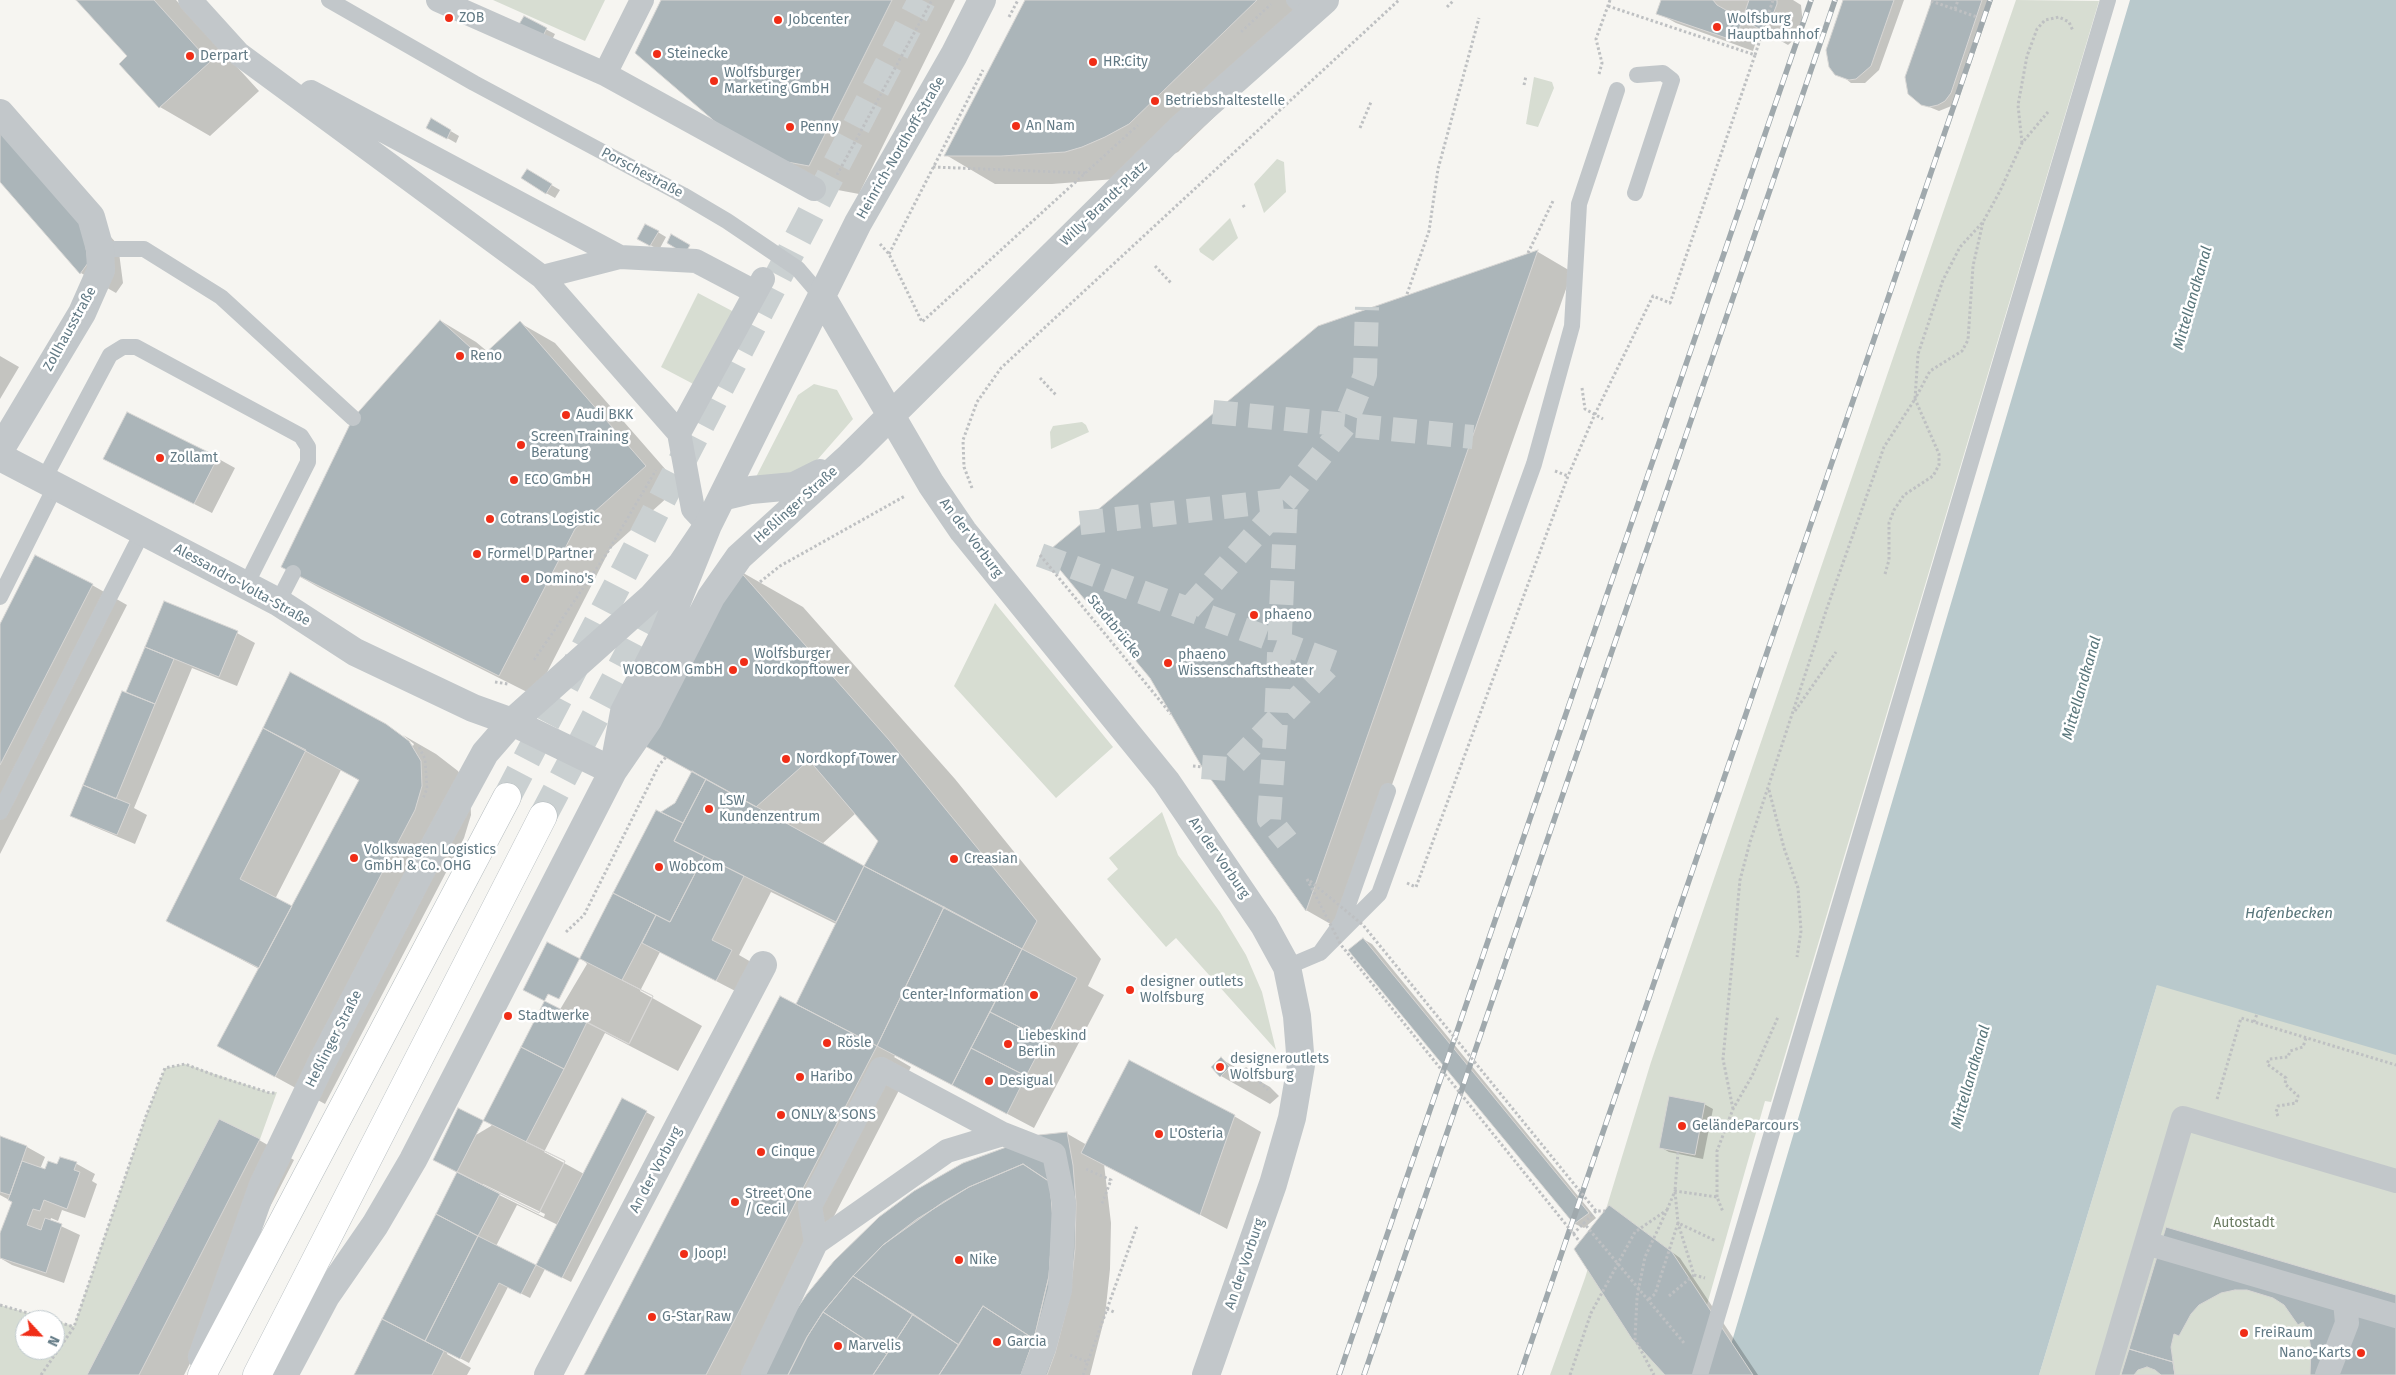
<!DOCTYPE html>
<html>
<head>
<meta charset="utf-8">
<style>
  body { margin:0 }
  #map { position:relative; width:2396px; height:1375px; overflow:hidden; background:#f6f5f1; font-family:"Fira Sans",sans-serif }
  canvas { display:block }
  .north { position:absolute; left:15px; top:1310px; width:50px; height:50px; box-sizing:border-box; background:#fff; border:1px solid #c0cace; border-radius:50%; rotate:115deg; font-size:14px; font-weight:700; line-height:20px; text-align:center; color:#627a85 }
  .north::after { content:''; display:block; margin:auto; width:18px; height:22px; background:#f02d17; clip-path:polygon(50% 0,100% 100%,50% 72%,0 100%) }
</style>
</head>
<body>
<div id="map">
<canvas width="2396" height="1375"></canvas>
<div class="north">N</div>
</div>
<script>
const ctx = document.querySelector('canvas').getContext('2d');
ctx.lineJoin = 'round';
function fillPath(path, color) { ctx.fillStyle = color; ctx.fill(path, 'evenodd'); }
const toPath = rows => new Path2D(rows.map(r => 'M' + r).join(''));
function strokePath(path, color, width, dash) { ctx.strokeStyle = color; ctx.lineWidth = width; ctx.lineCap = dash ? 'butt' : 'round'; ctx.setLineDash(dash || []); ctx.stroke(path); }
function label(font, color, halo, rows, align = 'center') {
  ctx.font = font + ' "Fira Sans",sans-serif'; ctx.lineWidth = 5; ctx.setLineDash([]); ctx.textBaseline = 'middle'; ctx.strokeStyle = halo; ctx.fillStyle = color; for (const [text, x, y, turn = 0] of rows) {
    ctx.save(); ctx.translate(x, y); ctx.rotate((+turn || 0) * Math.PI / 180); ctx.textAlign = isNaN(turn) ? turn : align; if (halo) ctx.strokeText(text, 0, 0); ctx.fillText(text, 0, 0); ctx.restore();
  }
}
const green = toPath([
  [493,0,605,0,585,41],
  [2016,0,2099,1,1771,1102,1765,1101,1687,1375,1550,1375,1585,1278,1651,1062],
  [1534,77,1552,82,1554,88,1538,127,1526,124],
  [1277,159,1284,162,1286,192,1264,213,1254,184],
  [1230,218,1238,238,1213,261,1200,252,1199,249],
  [698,293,736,313,699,387,661,367],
  [2396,368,2396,1375,2039,1375,2157,985],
  [814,384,837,390,853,419,811,467,784,481,756,477,798,395],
  [1082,422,1086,425,1089,432,1051,449,1050,432,1053,426],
  [995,603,1113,747,1056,798,954,686],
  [1162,812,1178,855,1220,912,1246,955,1262,992,1276,1050,1176,938,1166,947,1107,879,1118,869,1109,858],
  [185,1064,270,1093,277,1092,260,1139,219,1119,87,1375,0,1375,0,1305,52,1320,25,1320,25,1350,55,1350,55,1321,74,1326,146,1116,165,1068]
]);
const water = toPath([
  [2130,0,2396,0,2396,1055,2157,985,2039,1375,1722,1375]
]);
const shadow = toPath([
  [78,0,176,0,259,91,210,136,160,107,120,64,129,56],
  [662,0,955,0,859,194,806,184],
  [1026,0,1301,0,1318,17,1178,152,1132,175,1115,179,1052,184,995,184,946,155],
  [1662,0,1793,0,1801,5,1803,25,1797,37,1788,45,1760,29,1753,51,1676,23,1658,13],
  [1844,0,1904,0,1879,70,1865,83,1851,83,1830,66],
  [1933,0,1993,0,1959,98,1954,105,1939,111,1922,104],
  [524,18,555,34,551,42],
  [0,113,118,245,123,283,116,293,81,273,0,180],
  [432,120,459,136,456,143,428,127],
  [536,176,560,190,555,198,546,193],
  [646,225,666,237,659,250,638,238],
  [1538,252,1572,272,1341,930,1306,910,1203,766,1318,328],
  [441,321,476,342,488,352,520,323,555,343,680,486,610,549,535,696,318,587,283,567],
  [0,356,19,367,0,399],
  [217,458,235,468,212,513,105,459],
  [738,570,803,607,955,779,1101,959,1088,986,1104,995,1034,1128,896,1055,894,1057,911,1067,752,1375,586,1375,802,1008,836,924,771,892,739,955,758,966,743,995,660,952,640,991,702,1026,678,1071,605,1033,544,1152,584,1174,622,1099,655,1117,571,1282,545,1269,530,1298,508,1287,469,1363,448,1352,447,1354,471,1368,467,1375,355,1375,458,1173,434,1160,491,1126,587,964,582,958,657,811,669,818,692,772,646,746],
  [856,813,879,840,865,868,822,844],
  [483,1184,545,1214,544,1217,483,1187],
  [517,1205,558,1225,537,1266,496,1246],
  [92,585,127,605,0,854,0,626],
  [164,602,237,633,255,643,237,686,192,668,134,808,147,815,135,844,90,825,72,815,127,694],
  [291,674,389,727,413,746,414,744,403,735,436,754,458,771,470,791,471,815,464,838,325,1104,219,1046,259,969,168,920],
  [341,770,360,781,292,907,275,899],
  [1363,939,1372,944,1596,1218,1584,1228,1575,1224,1350,950],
  [1221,1059,1270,1087,1279,1096,1270,1104,1221,1076],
  [1704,1104,1713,1109,1703,1159,1669,1152,1660,1147],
  [1234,1116,1261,1132,1227,1229,1104,1164,1111,1223,1110,1269,1105,1316,1090,1375,761,1375,880,1218,1066,1133,1087,1145],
  [0,1138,27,1147,45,1157,40,1169,46,1171,58,1166,61,1158,77,1164,95,1174,92,1181,97,1184,85,1218,62,1210,58,1221,51,1218,50,1221,80,1235,64,1283,12,1265,0,1258,0,1238,13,1202,0,1195],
  [259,1140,294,1160,184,1375,89,1375],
  [1610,1206,1680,1258,1758,1375,1667,1375]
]);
const building = toPath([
  [76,0,154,0,210,62,159,108,119,64,127,56,76,0],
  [661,0,892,0,809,166,755,156,635,53,661,0],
  [1025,0,1257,0,1129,124,1105,137,1082,147,1065,152,1001,156,944,156,1025,0],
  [1661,0,1749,0,1735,41,1656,14,1661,0],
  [1713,0,1777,0,1777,4,1770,22,1761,30,1717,5,1713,0],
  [1843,0,1894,0,1871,66,1856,79,1849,80,1835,75,1829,67,1826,50,1843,0],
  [1932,0,1982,0,1951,93,1945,101,1938,105,1929,107,1921,105,1908,94,1905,77,1932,0],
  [524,16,547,28,542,38,518,26,524,16],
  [431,118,451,130,447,139,426,128,431,118],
  [0,131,83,224,88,263,80,274,0,182,0,131],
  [527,169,552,184,546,194,521,178,527,169],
  [645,224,659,231,650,246,637,239,645,224],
  [671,234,690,245,685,254,667,243,671,234],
  [1538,250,1306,911,1202,767,1150,678,1046,553,1318,326,1538,250],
  [440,320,481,357,520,321,646,466,575,529,499,676,281,567,353,418,440,320],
  [127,412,218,457,194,504,103,459,127,412],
  [35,555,93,584,0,765,0,624,35,555],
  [737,568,889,740,1037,921,1022,949,864,866,878,841,809,760,756,807,645,746,737,568],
  [164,601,238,631,219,677,145,647,164,601],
  [145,647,174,659,155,704,126,692,145,647],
  [290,672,386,724,409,741,421,761,422,786,415,810,275,1077,217,1046,359,780,263,728,290,672],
  [122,691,155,704,116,799,83,785,122,691],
  [263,728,306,750,240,879,292,906,259,968,166,921,263,728],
  [692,771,706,779,683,823,661,812,675,803,692,771],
  [706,779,864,866,836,922,674,841,706,779],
  [83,785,130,804,117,835,70,816,83,785],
  [656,810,683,823,674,841,704,856,670,922,613,893,656,810],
  [704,856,744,876,712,940,732,950,716,981,642,943,656,915,670,922,704,856],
  [864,866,944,907,877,1046,796,1004,864,866],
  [613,893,656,915,622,980,653,996,629,1044,587,1022,564,1069,521,1047,548,994,559,999,613,893],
  [944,907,1022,949,952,1085,877,1046,944,907],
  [1363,938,1589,1213,1574,1224,1348,950,1363,938],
  [547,942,653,996,629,1044,523,990,547,942],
  [1022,949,1077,978,1045,1040,990,1012,1022,949],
  [780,996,877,1046,706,1375,584,1375,780,996],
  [990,1012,1045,1040,1026,1076,971,1048,990,1012],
  [521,1047,564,1069,526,1142,565,1161,539,1213,457,1172,521,1047],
  [971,1048,1026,1076,1007,1114,952,1085,971,1048],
  [1221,1057,1230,1067,1220,1077,1211,1067,1221,1057],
  [1129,1060,1235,1115,1200,1215,1081,1153,1129,1060],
  [1669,1096,1705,1103,1695,1155,1659,1148,1669,1096],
  [622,1098,647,1111,562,1278,536,1265,622,1098],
  [458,1108,565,1161,539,1213,433,1160,458,1108],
  [219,1119,260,1139,139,1375,87,1375,219,1119],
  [1067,1132,1073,1165,1076,1203,1075,1249,1070,1295,1055,1353,1047,1375,1021,1375,1034,1339,1049,1276,1053,1220,1050,1182,1023,1164,969,1187,943,1202,883,1245,853,1276,823,1312,807,1337,788,1375,760,1375,786,1325,807,1294,834,1261,879,1217,914,1191,963,1163,1039,1135,1067,1132],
  [0,1136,27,1146,10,1195,0,1192,0,1136],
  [60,1157,77,1162,74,1170,80,1172,67,1209,44,1200,40,1211,33,1209,27,1225,41,1230,45,1218,62,1224,46,1273,0,1258,0,1233,12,1202,8,1200,22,1161,45,1169,48,1161,57,1164,60,1157],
  [1023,1164,1050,1182,1053,1220,1049,1276,1034,1339,983,1306,959,1345,853,1276,883,1245,917,1219,969,1187,1023,1164],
  [457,1172,500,1194,478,1236,436,1214,457,1172],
  [1609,1205,1672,1252,1753,1375,1665,1375,1632,1339,1574,1249,1609,1205],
  [436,1214,478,1236,425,1341,382,1319,436,1214],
  [2166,1227,2396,1295,2396,1375,2175,1375,2173,1362,2129,1349,2166,1227],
  [478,1236,536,1265,521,1294,499,1283,460,1359,425,1341,478,1236],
  [853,1276,913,1314,887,1354,823,1312,853,1276],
  [2235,1290,2247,1290,2273,1298,2284,1305,2298,1325,2303,1322,2308,1332,2311,1349,2310,1375,2175,1375,2171,1347,2174,1334,2179,1336,2191,1314,2199,1305,2221,1293,2235,1290],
  [983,1306,1034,1339,1021,1375,939,1375,983,1306],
  [823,1312,887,1354,873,1375,788,1375,807,1337,823,1312],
  [913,1314,959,1345,939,1375,873,1375,913,1314],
  [382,1319,444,1351,432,1375,354,1375,382,1319],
  [2129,1349,2173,1362,2175,1375,2121,1375,2129,1349],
  [2147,1367,2155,1370,2161,1375,2134,1375,2138,1370,2147,1367]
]);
const pedestrianTunnel = toPath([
  [1213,412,1473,437],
  [1080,523,1286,500,1276,721,1269,819,1287,841],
  [1040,555,1344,666],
  [1189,609,1286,500,1345,425,1365,375,1367,307],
  [1202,767,1229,769,1333,662]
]);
const secondaryTunnel = toPath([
  [507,797,922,0],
  [543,816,663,588]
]);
const path = toPath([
  [1931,1,1977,17],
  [1608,6,1755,55,1773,0],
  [1447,7,1454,0],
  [1955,9,1958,0],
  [1009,17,1018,0],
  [1241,32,1271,4],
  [1599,74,1602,63,1596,39,1610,0],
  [1524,85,1526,76],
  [1360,128,1371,102],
  [2022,143,2018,105,2027,56,2037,29,2045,20,2059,17,2069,22,2073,31],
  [933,167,1085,173],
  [837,175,932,0],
  [1243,205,1245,208],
  [880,244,889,254,922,322,1138,125],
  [1528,253,1554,199],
  [889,254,983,70],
  [1155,266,1172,284],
  [1407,294,1429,231,1438,169,1479,18],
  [1040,378,1056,395],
  [1582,388,1585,409,1603,419],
  [1555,471,1568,476],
  [972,488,964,467,963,440,977,402,1001,368,1399,0],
  [1040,555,1171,714],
  [1885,574,1889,560,1889,523,1894,510,1904,495,1933,476,1939,465,1939,454,1915,399,1930,371,1962,351,1968,340,1973,266,1983,222],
  [760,582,780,566,905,496],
  [534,660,607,553,656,470],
  [495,682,508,684],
  [1795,711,1836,652],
  [419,747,425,759,427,788,423,799],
  [1193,766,1202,767],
  [1769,790,1784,848,1798,888,1801,931,1797,957],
  [1407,883,1416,887,1568,476,1595,414,1653,296,1670,303,1755,55],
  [566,932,584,915,659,765,666,757],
  [2254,1022,2257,1014],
  [1245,1068,1268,1090],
  [2217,1099,2241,1018,2396,1065],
  [1733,1109,1723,1059,1740,880,1750,842,1827,608,1884,447,1915,399,1918,354,1943,280,1960,247,1983,222,2000,191,2022,143,2048,112],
  [2278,1116,2276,1112,2278,1106,2296,1103,2298,1096,2285,1084,2286,1078,2267,1064,2269,1059,2288,1057,2290,1051,2303,1047,2306,1038],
  [1678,1152,1675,1191,1678,1223,1694,1275],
  [1086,1169,1111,1180,1101,1206],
  [1717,1197,1717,1151,1733,1109,1752,1076,1778,1017],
  [1667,1210,1675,1191,1717,1197,1723,1212],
  [1583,1222,1684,1343],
  [1573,1234,1596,1211],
  [1694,1275,1705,1278],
  [1669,1296,1694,1275],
  [1649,1299,1655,1294,1678,1223,1716,1241],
  [0,1305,52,1320],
  [1107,1309,1137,1226],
  [55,1321,74,1327],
  [1070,1355,1088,1362],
  [41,1375,74,1327,146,1116,165,1068,185,1064,214,1075,270,1093,275,1093],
  [1083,1375,1107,1309,1114,1312],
  [1570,1375,1591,1313,1635,1232,1667,1210,1645,1257,1637,1297,1635,1339,1654,1375]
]);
const service = toPath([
  [329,0,474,83,683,195,727,221,798,269,822,297],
  [1294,0,1309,14],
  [1635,193,1672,80,1663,73,1637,75],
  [100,249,144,249,221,297,353,418],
  [44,479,110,355,123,347,136,347,301,436,308,447,308,462,246,585],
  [0,597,56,485],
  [278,602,293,573],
  [0,812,143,531],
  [1320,953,1379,894,1534,464,1572,326,1579,204,1617,90],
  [1287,967,1320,953,1342,922,1388,791],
  [1700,1375,2108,0]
]);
const pedestrian = toPath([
  [190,0,239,54,542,277,679,433,693,509,708,525],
  [438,0,605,74,814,189],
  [605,74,642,0],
  [311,92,620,257,696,261,755,292],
  [542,277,620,257],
  [679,433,763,279],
  [816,1243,810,1206,881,1069,1003,1134],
  [2146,1243,2396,1316],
  [753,1375,816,1243,947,1151,1003,1134,1054,1154,1064,1203,1060,1290,1044,1348,1033,1375],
  [2107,1375,2183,1118,2396,1181],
  [2327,1375,2347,1323,2345,1301]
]);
const minor = toPath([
  [0,113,91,217,100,249,101,270,82,313,0,450],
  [822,297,931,484,963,531,1166,781,1264,925,1287,967,1297,1016,1301,1065,1292,1118,1273,1184,1206,1375],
  [0,457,278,602,355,652,473,708,512,722,613,771],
  [722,497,751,490,794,486,820,473],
  [615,760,624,712,664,634,708,525,858,223,954,55,982,0],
  [202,1357,263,1185,321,1064,424,865,485,753,512,722,652,597,681,565,708,525],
  [284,1375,326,1296,375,1225,413,1160,613,771,648,720,711,597,739,557,850,456,1181,128,1325,0],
  [548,1375,763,965]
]);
const secondary = toPath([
  [202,1375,507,797],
  [257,1375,543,816]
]);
const rail = toPath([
  [1339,1375,1811,0],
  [1364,1375,1835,0],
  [1520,1375,1990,0]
]);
const pathBridge = toPath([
  [1307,879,1341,945,1580,1242],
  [1310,881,1363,925,1596,1211,1605,1211]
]);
const markers = [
  [449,18,5,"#f02d17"],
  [778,20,5,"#f02d17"],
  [1717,27,5,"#f02d17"],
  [657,54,5,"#f02d17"],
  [190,56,5,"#f02d17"],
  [1093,62,5,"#f02d17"],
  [714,81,5,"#f02d17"],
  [1155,101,5,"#f02d17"],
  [1016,126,5,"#f02d17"],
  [790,127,5,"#f02d17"],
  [460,356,5,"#f02d17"],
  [566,415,5,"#f02d17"],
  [521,445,5,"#f02d17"],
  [160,458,5,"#f02d17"],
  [514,480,5,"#f02d17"],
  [490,519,5,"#f02d17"],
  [477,554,5,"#f02d17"],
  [525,579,5,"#f02d17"],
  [1254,615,5,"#f02d17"],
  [744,662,5,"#f02d17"],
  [1168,663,5,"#f02d17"],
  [733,670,5,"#f02d17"],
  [786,759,5,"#f02d17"],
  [709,809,5,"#f02d17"],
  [354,858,5,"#f02d17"],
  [954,859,5,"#f02d17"],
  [659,867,5,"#f02d17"],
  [1130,990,5,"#f02d17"],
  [1034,995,5,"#f02d17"],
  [508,1016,5,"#f02d17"],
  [827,1043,5,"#f02d17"],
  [1008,1044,5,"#f02d17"],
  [1220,1067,5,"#f02d17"],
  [800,1077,5,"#f02d17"],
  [989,1081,5,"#f02d17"],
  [781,1115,5,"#f02d17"],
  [1682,1126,5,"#f02d17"],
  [1159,1134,5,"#f02d17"],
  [761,1152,5,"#f02d17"],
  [735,1202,5,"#f02d17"],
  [684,1254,5,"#f02d17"],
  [959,1260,5,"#f02d17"],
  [652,1317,5,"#f02d17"],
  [2244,1333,5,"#f02d17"],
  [997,1342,5,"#f02d17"],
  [838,1346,5,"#f02d17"],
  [2361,1353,5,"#f02d17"]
];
const poiNames = [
  ["ZOB",459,18],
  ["Wolfsburg",1727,19],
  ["Hauptbahnhof",1727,35],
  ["Jobcenter",788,20],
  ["Steinecke",667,54],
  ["Derpart",200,56],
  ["HR:City",1103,62],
  ["Wolfsburger",724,73],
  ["Marketing GmbH",724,89],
  ["Betriebshaltestelle",1165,101],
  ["An Nam",1026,126],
  ["Penny",800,127],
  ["Reno",470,356],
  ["Audi BKK",576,415],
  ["Screen Training",531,437],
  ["Beratung",531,453],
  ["Zollamt",170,458],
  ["ECO GmbH",524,480],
  ["Cotrans Logistic",500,519],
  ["Formel D Partner",487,554],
  ["Domino's",535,579],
  ["phaeno",1264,615],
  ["Wolfsburger",754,654],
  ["Nordkopftower",754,670],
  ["phaeno",1178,655],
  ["Wissenschaftstheater",1178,671],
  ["WOBCOM GmbH",723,670,"right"],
  ["Nordkopf Tower",796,759],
  ["LSW",719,801],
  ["Kundenzentrum",719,817],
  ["Volkswagen Logistics",364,850],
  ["GmbH & Co. OHG",364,866],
  ["Creasian",964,859],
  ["Wobcom",669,867],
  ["designer outlets",1140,982],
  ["Wolfsburg",1140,998],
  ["Center-Information",1024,995,"right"],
  ["Stadtwerke",518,1016],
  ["Liebeskind",1018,1036],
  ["Berlin",1018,1052],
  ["Rösle",837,1043],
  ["designeroutlets",1230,1059],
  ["Wolfsburg",1230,1075],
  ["Haribo",810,1077],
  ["Desigual",999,1081],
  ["ONLY & SONS",791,1115],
  ["GeländeParcours",1692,1126],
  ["L'Osteria",1169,1134],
  ["Cinque",771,1152],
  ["Street One",745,1194],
  ["/ Cecil",745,1210],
  ["Joop!",694,1254],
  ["Nike",969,1260],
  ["G-Star Raw",662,1317],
  ["FreiRaum",2254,1333],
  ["Garcia",1007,1342],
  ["Marvelis",848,1346],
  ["Nano-Karts",2351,1353,"right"]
];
const streetNames = [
  ["Heinrich-Nordhoff-Straße",901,148,-60],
  ["Porschestraße",642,173,28],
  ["Willy-Brandt-Platz",1104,204,-44],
  ["Zollhausstraße",70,329,-61],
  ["Heßlinger Straße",796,505,-42],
  ["An der Vorburg",971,538,53],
  ["Alessandro-Volta-Straße",242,585,29],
  ["Stadtbrücke",1114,627,51],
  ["An der Vorburg",1219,858,55],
  ["Heßlinger Straße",334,1039,-63],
  ["An der Vorburg",656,1170,-62],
  ["An der Vorburg",1245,1264,-71]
];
const parkNames = [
  ["Autostadt",2244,1223]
];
const waterNames = [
  ["Mittellandkanal",2193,298,-74],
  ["Mittellandkanal",2082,688,-74],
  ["Hafenbecken",2289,914],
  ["Mittellandkanal",1971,1077,-74]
];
fillPath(green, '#d7ddd2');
fillPath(water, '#b9c9cc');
fillPath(shadow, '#0003');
fillPath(building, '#abb5b9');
strokePath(building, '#d7d6d4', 1);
strokePath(pedestrianTunnel, '#cad0d1', 24, [24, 12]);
strokePath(secondaryTunnel, '#cad0d1', 28, [28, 14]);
strokePath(secondary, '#b4bbbe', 29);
strokePath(path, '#bec0c2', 3, [2.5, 2.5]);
strokePath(service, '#c2c7ca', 16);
strokePath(pedestrian, '#c2c7ca', 24);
strokePath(minor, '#c2c7ca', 28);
strokePath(secondary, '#fff', 28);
strokePath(rail, '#a0a9ad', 5.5);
strokePath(rail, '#fff', 4, [11]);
strokePath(pathBridge, '#bec0c2', 3, [2.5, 2.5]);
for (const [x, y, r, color] of markers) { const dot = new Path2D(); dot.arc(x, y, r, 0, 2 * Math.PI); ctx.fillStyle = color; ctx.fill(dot); strokePath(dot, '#fff', 2); }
label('14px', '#627a85', '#fff', poiNames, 'left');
label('14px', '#627a85', '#fff', streetNames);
label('14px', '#6a7b61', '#fff', parkNames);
label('italic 15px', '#59767b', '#fff', waterNames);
</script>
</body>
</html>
